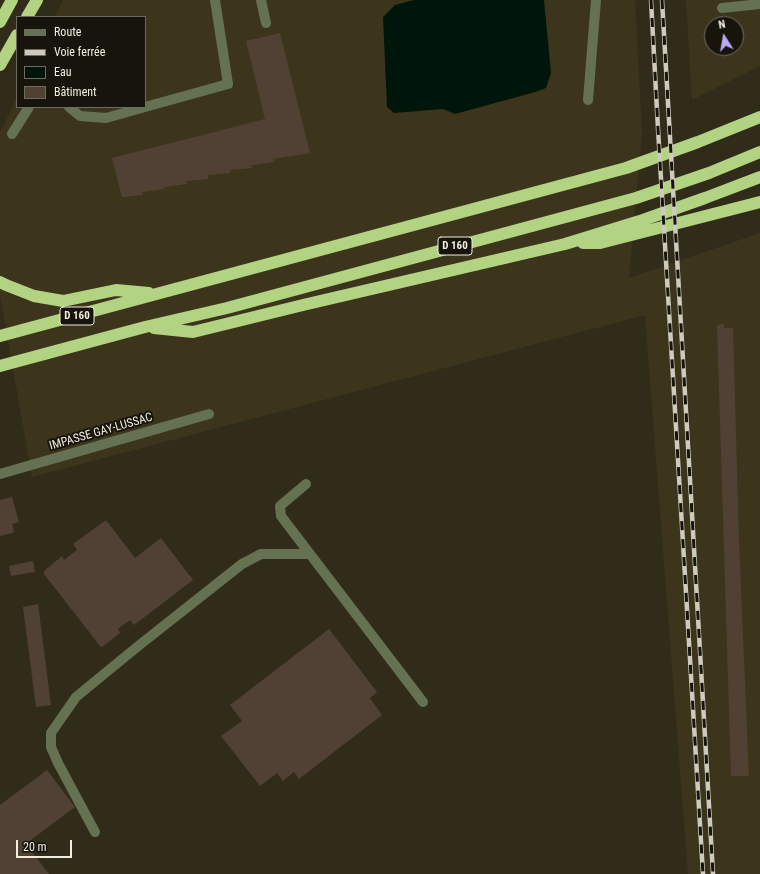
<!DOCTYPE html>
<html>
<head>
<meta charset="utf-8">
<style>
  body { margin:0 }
  #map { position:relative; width:760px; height:874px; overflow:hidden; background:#312c1a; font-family:"Roboto Condensed",sans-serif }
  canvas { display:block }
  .legend { position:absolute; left:16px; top:16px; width:130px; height:92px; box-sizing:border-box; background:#17140c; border:1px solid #6e6b61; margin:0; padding:5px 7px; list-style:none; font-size:12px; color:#f0ede1 }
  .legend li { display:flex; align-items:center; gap:8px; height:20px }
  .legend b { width:20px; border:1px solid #6e6b61 }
  .north { position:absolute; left:704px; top:16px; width:40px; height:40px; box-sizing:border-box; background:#17140c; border:1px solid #6e6b61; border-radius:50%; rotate:349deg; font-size:11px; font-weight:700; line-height:16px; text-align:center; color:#f0ede1 }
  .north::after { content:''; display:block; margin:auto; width:14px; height:18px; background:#b7abf8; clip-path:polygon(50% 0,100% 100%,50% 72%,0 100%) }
  .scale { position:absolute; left:16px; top:840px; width:56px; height:18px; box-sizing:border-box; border:2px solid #f0ede1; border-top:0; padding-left:5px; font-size:12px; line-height:14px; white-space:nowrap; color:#f0ede1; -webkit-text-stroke:3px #17140c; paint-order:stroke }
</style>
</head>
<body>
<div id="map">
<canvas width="760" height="874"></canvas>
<ul class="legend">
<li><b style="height:5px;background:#647252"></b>Route</li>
<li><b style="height:5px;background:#cecbbe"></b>Voie ferrée</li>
<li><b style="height:11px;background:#00160a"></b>Eau</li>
<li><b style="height:11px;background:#514134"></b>Bâtiment</li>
</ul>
<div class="north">N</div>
<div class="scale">20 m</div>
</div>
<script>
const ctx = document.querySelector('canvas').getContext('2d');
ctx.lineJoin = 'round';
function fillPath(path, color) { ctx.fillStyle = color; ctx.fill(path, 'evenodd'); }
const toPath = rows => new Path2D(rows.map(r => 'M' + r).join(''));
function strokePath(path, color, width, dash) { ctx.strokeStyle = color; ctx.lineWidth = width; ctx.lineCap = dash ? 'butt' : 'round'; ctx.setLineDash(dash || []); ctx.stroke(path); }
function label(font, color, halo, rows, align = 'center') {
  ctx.font = font + ' "Roboto Condensed",sans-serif'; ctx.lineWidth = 4; ctx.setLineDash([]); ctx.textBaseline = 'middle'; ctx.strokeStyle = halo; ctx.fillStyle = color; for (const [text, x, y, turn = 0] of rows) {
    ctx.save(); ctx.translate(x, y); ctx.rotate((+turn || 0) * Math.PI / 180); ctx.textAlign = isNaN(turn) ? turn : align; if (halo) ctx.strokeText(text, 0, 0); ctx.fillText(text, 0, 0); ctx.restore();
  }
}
const built = toPath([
  [63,0,635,0,642,133,629,278,760,233,760,874,688,874,645,315,32,477,0,295,0,133,17,98,17,107,145,107,145,17,55,17],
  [686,0,760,0,760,66,692,100],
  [712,24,736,24,736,48,712,48]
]);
const water = toPath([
  [414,0,544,0,551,73,546,88,535,92,455,114,443,109,394,113,387,107,383,17,395,5]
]);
const building = toPath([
  [280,33,310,153,273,159,274,162,251,165,252,168,230,170,230,173,208,175,208,179,186,181,187,184,164,187,165,189,142,192,143,195,122,197,112,158,265,119,246,41],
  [724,324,724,328,733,328,739,543,749,776,731,776,717,325],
  [12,497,19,522,12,524,14,531,13,533,0,536,0,500],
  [106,520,135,558,161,538,193,580,134,625,130,620,118,629,120,633,102,647,100,646,44,574,44,571,62,556,64,560,77,550,73,544],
  [33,561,35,572,11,576,9,566],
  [38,604,51,705,36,707,23,607],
  [329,629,377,692,370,698,382,715,299,779,294,772,283,781,277,773,260,786,221,736,242,721,230,705],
  [47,770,75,807,24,845,26,848,28,847,49,874,0,874,0,805]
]);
const lane = toPath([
  [261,0,266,23],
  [722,8,760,4],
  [588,100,596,0],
  [69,107,80,116,106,118,145,107],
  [145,107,228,84,215,0],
  [12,134,29,107],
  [306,484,280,506,281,516,423,702],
  [95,832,58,763,51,747,51,733,76,697,137,647,242,564,261,554,310,554]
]);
const street = toPath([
  [0,474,209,414]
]);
const highway = toPath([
  [27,17,37,0],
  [0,22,12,0],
  [0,65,17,35],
  [583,243,600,243,760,202],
  [0,282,6,285,34,296,63,301,116,290,149,293],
  [154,328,193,332,303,305,565,244,643,220,705,198,760,177],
  [0,336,626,168,698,142,760,117],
  [0,366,145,327,227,308,636,198,709,173,760,152]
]);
const rail = toPath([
  [651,0,658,129,703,874],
  [662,0,713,874]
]);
const shields = [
  [455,246,34],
  [77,316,34]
];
const shieldNames = [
  ["D 160",455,246],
  ["D 160",77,316]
];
const streetNames = [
  ["IMPASSE GAY-LUSSAC",101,432,-16]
];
fillPath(built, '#3c351c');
fillPath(water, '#00160a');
fillPath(building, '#514134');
strokePath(lane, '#647252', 10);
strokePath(street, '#647252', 10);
strokePath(highway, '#b2d382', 12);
strokePath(rail, '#cecbbe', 4.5);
strokePath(rail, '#17140c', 3, [9]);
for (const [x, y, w] of shields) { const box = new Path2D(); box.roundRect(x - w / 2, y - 9, w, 18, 3); ctx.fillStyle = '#17140c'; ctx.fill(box); strokePath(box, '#f0ede1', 1); }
label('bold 11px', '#f0ede1', null, shieldNames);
label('12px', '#f0ede1', '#17140c', streetNames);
</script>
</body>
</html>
